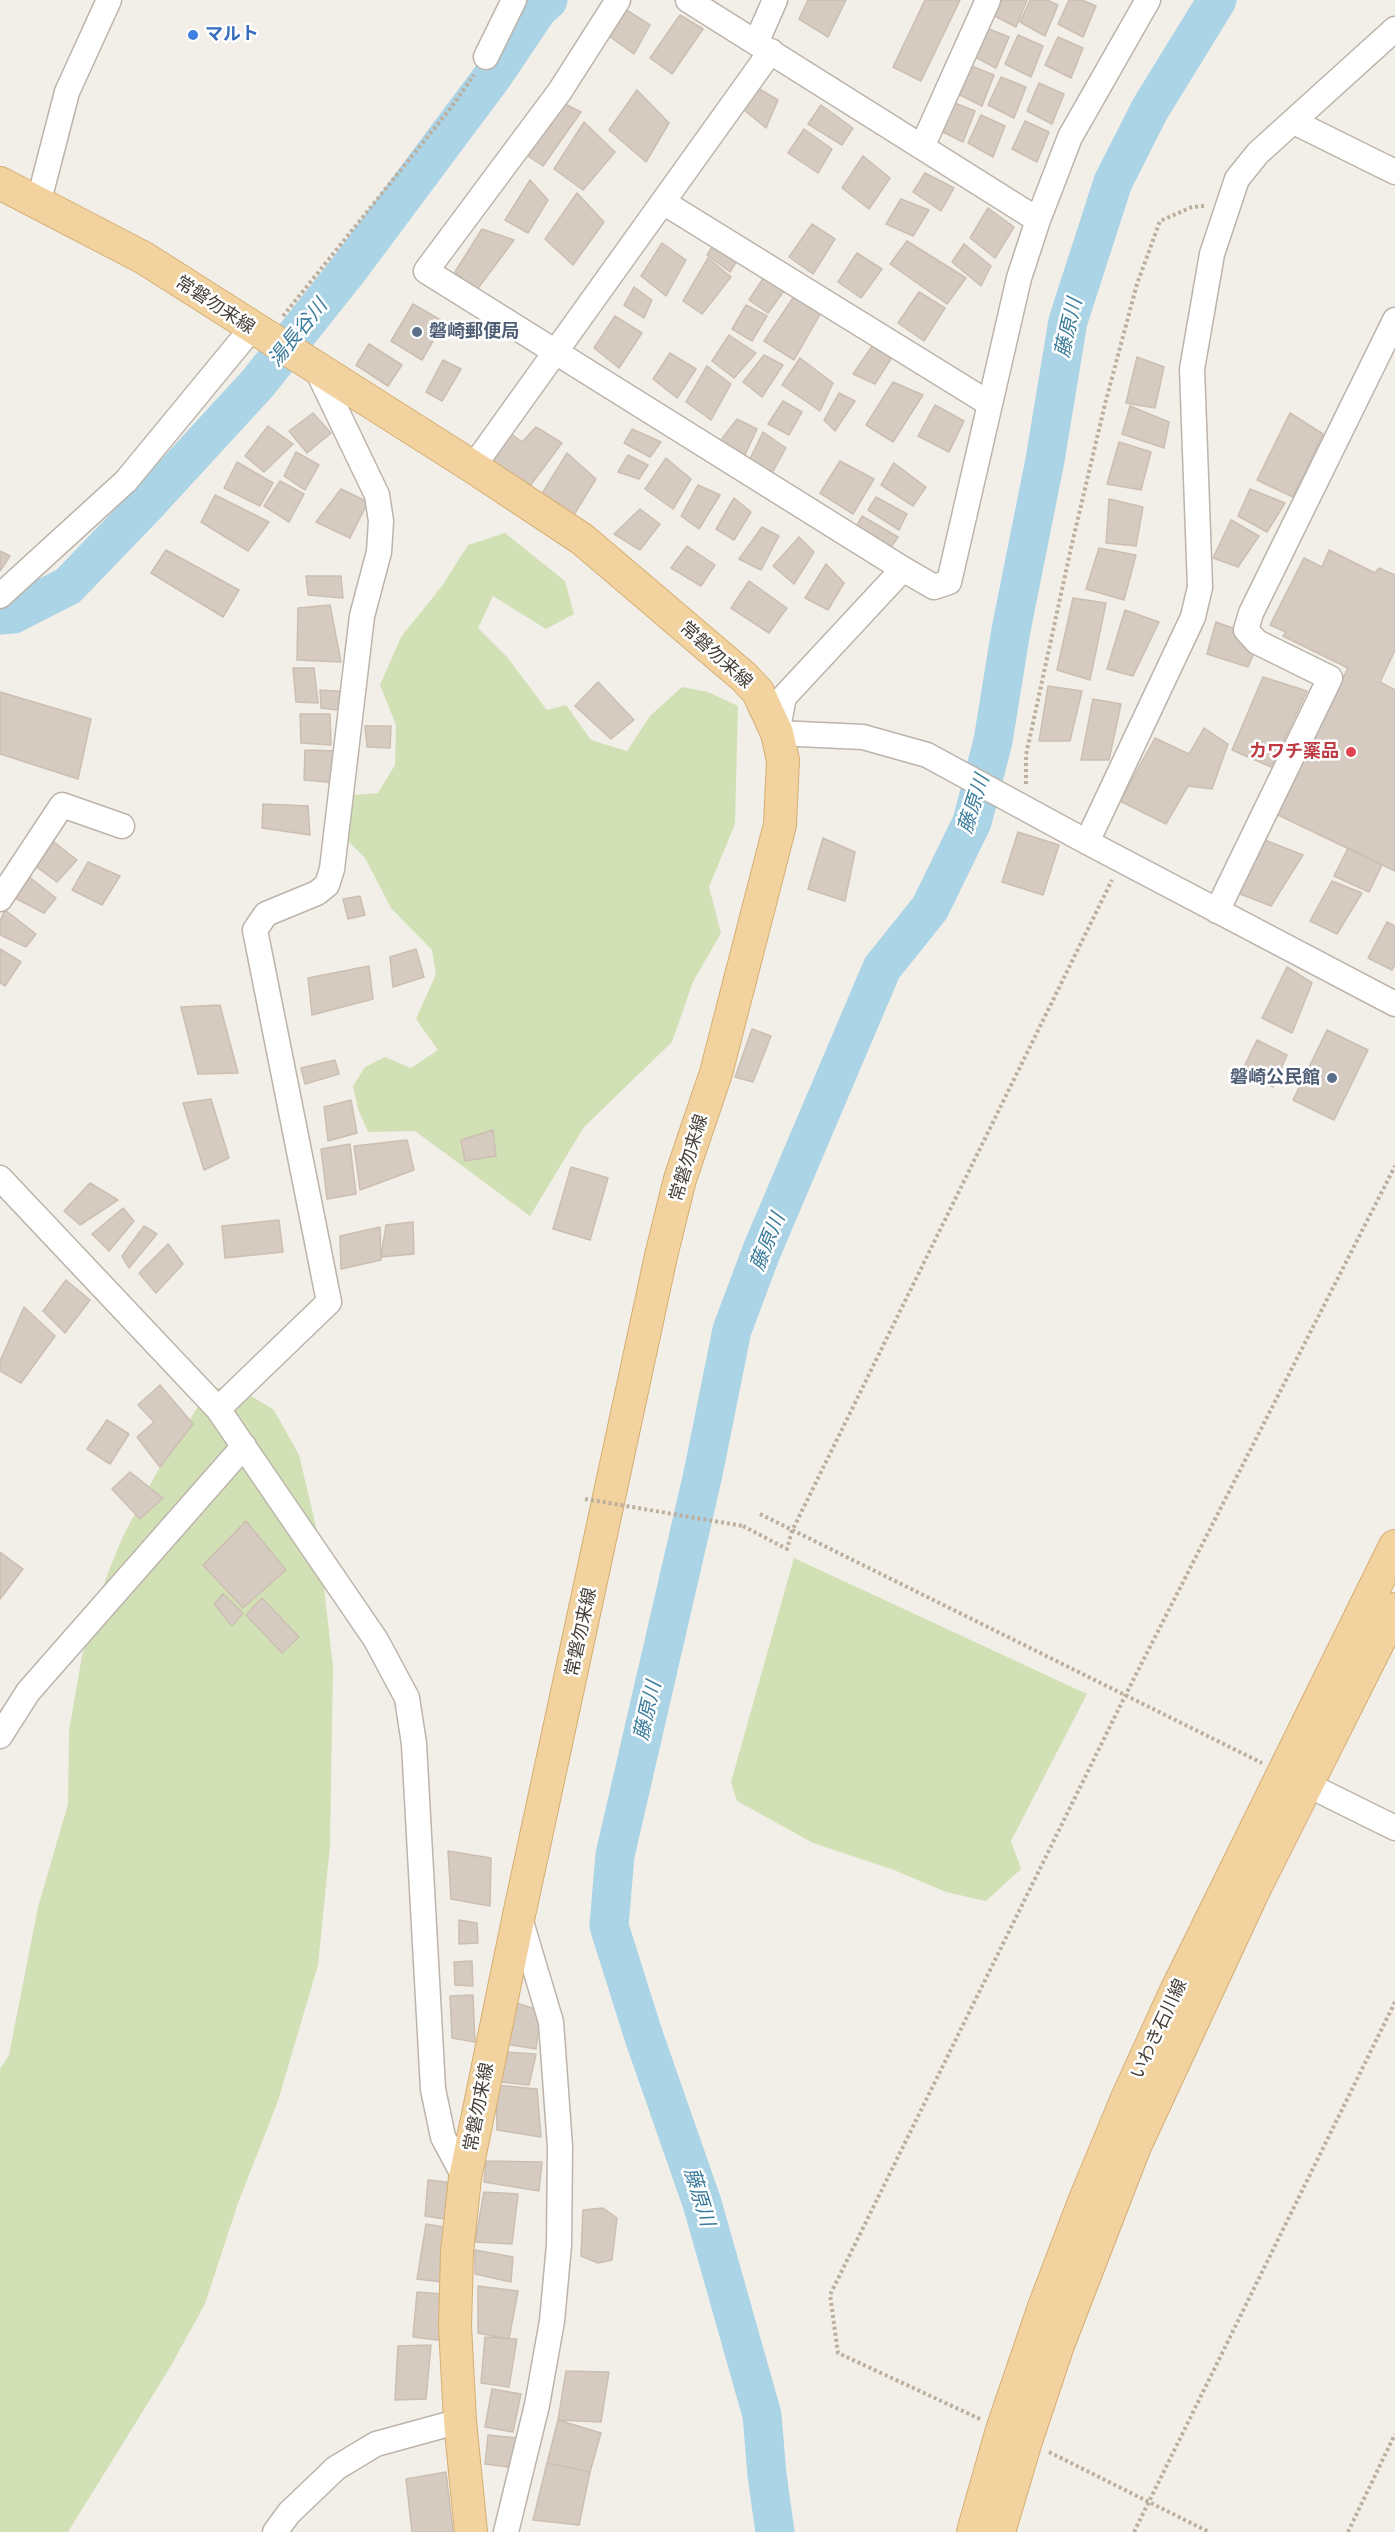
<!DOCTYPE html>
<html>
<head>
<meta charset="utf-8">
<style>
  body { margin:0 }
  canvas { display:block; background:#f2eee8 }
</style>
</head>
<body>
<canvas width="1395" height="2532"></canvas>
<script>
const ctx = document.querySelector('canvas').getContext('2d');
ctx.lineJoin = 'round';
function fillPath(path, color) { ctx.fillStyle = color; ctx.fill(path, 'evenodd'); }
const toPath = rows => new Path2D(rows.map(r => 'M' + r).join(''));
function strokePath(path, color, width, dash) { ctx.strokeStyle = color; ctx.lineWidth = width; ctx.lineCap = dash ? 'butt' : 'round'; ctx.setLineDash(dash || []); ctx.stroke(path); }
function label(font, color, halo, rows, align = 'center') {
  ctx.font = font + ' Mulish,"Noto Sans JP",sans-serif'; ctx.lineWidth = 5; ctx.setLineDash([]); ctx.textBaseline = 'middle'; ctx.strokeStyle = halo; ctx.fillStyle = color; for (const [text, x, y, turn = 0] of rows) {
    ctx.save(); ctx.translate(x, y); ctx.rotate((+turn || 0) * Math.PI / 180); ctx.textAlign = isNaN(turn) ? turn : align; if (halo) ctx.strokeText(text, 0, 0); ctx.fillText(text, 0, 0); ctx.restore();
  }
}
const green = toPath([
  [505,533,565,581,574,614,546,629,493,596,478,628,507,657,547,710,566,705,591,740,627,751,650,716,682,687,708,692,738,706,735,824,709,887,721,933,693,982,672,1042,584,1127,530,1216,415,1131,368,1132,358,1109,353,1086,365,1067,385,1057,411,1068,438,1050,416,1019,436,974,432,950,391,908,365,858,336,829,355,795,378,793,395,765,396,725,380,685,401,637,442,586,468,545],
  [235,1386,274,1410,299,1455,318,1535,333,1667,330,1845,318,1965,278,2101,238,2203,205,2304,169,2369,68,2532,0,2532,0,2069,9,2055,38,1907,68,1804,69,1731,82,1656,106,1578,123,1536,156,1474,209,1389],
  [794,1558,1087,1694,1011,1841,1021,1869,986,1901,946,1892,894,1870,813,1843,737,1801,731,1782]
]);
const river = toPath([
  [0,615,13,614,68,586,145,506,258,383,348,270,495,73,538,9,548,0],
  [775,2532,767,2475,762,2415,702,2203,644,2037,609,1926,615,1855,703,1474,732,1330,762,1250,882,968,930,908,972,822,993,741,1011,630,1045,460,1068,321,1113,182,1150,109,1217,0]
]);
const building = toPath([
  [808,0,846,0,828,37,799,19,808,0],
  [925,0,960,0,921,81,893,67,925,0],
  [997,0,1027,0,1016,27,991,14,997,0],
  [1030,0,1047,0,1058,5,1045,36,1020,22,1030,0],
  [1069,0,1082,0,1096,6,1083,37,1058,24,1069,0],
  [625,9,650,25,634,54,609,36,625,9],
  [680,15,703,29,672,74,650,58,680,15],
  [984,27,1009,37,996,68,971,55,984,27],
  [1018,35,1043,46,1031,77,1005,64,1018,35],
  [1058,37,1083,48,1071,78,1045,65,1058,37],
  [969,65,994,75,982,106,956,93,969,65],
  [1001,77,1026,87,1014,118,988,105,1001,77],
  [1039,83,1064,94,1052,124,1027,111,1039,83],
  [756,87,778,100,766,128,743,109,756,87],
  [637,90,669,123,646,162,609,130,637,90],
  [950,101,975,111,963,142,937,129,950,101],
  [561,102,581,112,543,166,528,156,561,102],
  [821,105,853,128,842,145,808,124,821,105],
  [981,115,1005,126,993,157,968,143,981,115],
  [1025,121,1049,132,1037,162,1012,149,1025,121],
  [584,122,615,152,583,190,554,169,584,122],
  [804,129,832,149,818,173,788,153,804,129],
  [863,156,890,178,869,209,842,188,863,156],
  [925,173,954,188,941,211,913,192,925,173],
  [530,180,548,200,528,233,505,220,530,180],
  [577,193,604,222,573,265,545,239,577,193],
  [901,199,929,210,913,236,886,224,901,199],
  [988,208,1014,227,995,258,970,238,988,208],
  [812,224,835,239,813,274,789,257,812,224],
  [482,229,514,240,476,291,455,272,482,229],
  [717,239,741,254,730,272,707,255,717,239],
  [907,241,966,278,947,304,890,264,907,241],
  [662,243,686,260,666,296,641,276,662,243],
  [964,244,991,266,981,286,952,262,964,244],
  [857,253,882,269,861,298,838,282,857,253],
  [708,258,731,277,702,314,683,301,708,258],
  [768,271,789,284,768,313,749,300,768,271],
  [634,287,652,300,644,318,624,305,634,287],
  [919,292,945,308,924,341,898,323,919,292],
  [793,298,822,311,794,360,764,341,793,298],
  [413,304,444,322,422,360,391,341,413,304],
  [746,305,767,316,752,341,732,329,746,305],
  [615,316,642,333,619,368,594,348,615,316],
  [729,335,756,353,734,378,712,361,729,335],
  [875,342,894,354,875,384,853,374,875,342],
  [369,344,402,365,388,386,356,365,369,344],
  [670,353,696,369,677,398,653,379,670,353],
  [764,355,783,365,762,397,743,382,764,355],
  [1137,357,1164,367,1155,408,1126,403,1137,357],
  [800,358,833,383,820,411,782,385,800,358],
  [443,360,461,369,442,401,426,392,443,360],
  [707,366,731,384,711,420,686,402,707,366],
  [893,382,923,395,893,442,866,425,893,382],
  [839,393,855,401,835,431,824,420,839,393],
  [783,401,802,412,789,435,768,424,783,401],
  [935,405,964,421,949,452,918,436,935,405],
  [1130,406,1169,422,1164,448,1122,434,1130,406],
  [313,413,331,433,307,453,289,431,313,413],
  [1290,413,1323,434,1293,497,1257,480,1290,413],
  [737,419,757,429,744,457,721,440,737,419],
  [268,426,293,444,264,472,245,456,268,426],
  [536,427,562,443,527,490,491,465,510,433,522,442,536,427],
  [632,429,661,442,650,457,624,443,632,429],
  [763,432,786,448,772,473,750,459,763,432],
  [1119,442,1151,452,1141,490,1107,484,1119,442],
  [296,452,319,465,305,490,284,476,296,452],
  [567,453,596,479,570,521,538,500,567,453],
  [628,455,648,465,639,479,618,472,628,455],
  [666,458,691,479,673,509,645,489,666,458],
  [840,461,874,479,853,514,820,493,840,461],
  [237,462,273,483,260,506,224,488,237,462],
  [894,463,926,487,913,506,881,485,894,463],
  [280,481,304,494,289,522,264,506,280,481],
  [698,485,720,495,699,529,681,516,698,485],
  [341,489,368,502,350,538,316,522,341,489],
  [1250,489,1285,503,1267,532,1238,516,1250,489],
  [215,495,269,522,248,551,201,522,215,495],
  [876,497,907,514,899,530,868,510,876,497],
  [734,498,751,512,734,540,716,529,734,498],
  [1109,499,1143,507,1136,546,1106,543,1109,499],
  [640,509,660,524,640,550,614,534,640,509],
  [862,516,898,537,885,556,852,534,862,516],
  [1231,520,1259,536,1238,567,1213,558,1231,520],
  [762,527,779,536,761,570,739,559,762,527],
  [799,537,814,552,794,584,773,566,799,537],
  [687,546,715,565,701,586,671,568,687,546],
  [1099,548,1136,555,1124,600,1086,589,1099,548],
  [166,550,239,590,223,617,151,573,166,550],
  [1329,550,1375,573,1379,568,1395,575,1395,650,1380,682,1395,690,1395,871,1276,814,1348,668,1283,636,1286,632,1270,625,1304,558,1322,567,1329,550],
  [0,551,10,556,0,571,0,551],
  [826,564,844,583,828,610,805,598,826,564],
  [306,576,341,576,343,598,308,595,306,576],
  [749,581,787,608,769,633,731,608,749,581],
  [1073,598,1106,603,1090,680,1057,670,1073,598],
  [330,605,341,662,297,660,298,608,330,605],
  [1125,610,1159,622,1133,676,1107,669,1125,610],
  [1216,622,1260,638,1248,667,1207,654,1216,622],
  [293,668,314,668,318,703,296,702,293,668],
  [1263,677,1307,691,1271,767,1232,750,1263,677],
  [598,682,634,720,611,739,575,706,598,682],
  [1048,686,1082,691,1070,741,1039,741,1048,686],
  [320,690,349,692,346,711,321,708,320,690],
  [0,692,91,719,78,779,0,754,0,692],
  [1093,699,1121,704,1109,760,1081,760,1093,699],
  [300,714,330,714,331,745,301,743,300,714],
  [365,726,391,726,390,748,367,747,365,726],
  [1204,728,1228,744,1212,789,1188,786,1166,824,1120,801,1155,738,1189,754,1204,728],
  [305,750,340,751,339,783,304,780,305,750],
  [263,804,308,806,310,835,262,828,263,804],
  [1018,832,1059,845,1043,895,1002,882,1018,832],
  [45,835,77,860,57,882,31,863,45,835],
  [823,838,855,852,845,901,808,889,823,838],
  [1262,839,1303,855,1271,906,1235,892,1262,839],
  [1348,848,1382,865,1369,892,1334,876,1348,848],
  [88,862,120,876,102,905,72,890,88,862],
  [28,876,56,898,44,913,11,896,28,876],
  [1332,881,1362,893,1337,934,1310,921,1332,881],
  [360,896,365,915,348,919,343,899,360,896],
  [5,910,36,934,26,947,0,935,0,921,5,910],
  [1387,922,1395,926,1395,964,1392,970,1368,958,1387,922],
  [0,949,21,962,5,986,0,983,0,949],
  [416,949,424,977,393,987,390,957,416,949],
  [369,966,373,999,312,1015,308,978,369,966],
  [1287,967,1312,983,1292,1033,1262,1018,1287,967],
  [220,1005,238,1073,198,1074,181,1007,220,1005],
  [752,1029,771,1036,753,1082,735,1077,752,1029],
  [1327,1030,1368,1050,1334,1120,1293,1100,1327,1030],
  [1257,1040,1287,1055,1273,1087,1243,1069,1257,1040],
  [335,1060,339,1074,305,1084,301,1068,335,1060],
  [211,1099,229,1158,204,1170,183,1103,211,1099],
  [351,1100,357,1133,328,1141,324,1107,351,1100],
  [493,1130,496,1156,465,1161,461,1140,493,1130],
  [407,1140,414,1170,360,1190,354,1146,407,1140],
  [350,1144,356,1194,327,1199,321,1149,350,1144],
  [571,1167,608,1178,590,1240,553,1229,571,1167],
  [90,1183,118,1200,80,1225,64,1211,90,1183],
  [123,1208,134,1221,109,1251,92,1234,123,1208],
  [279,1220,283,1252,225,1258,222,1226,279,1220],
  [413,1222,414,1254,381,1257,386,1225,413,1222],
  [144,1226,157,1234,129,1268,122,1256,144,1226],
  [380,1227,381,1260,341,1269,340,1236,380,1227],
  [168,1244,183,1264,156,1293,139,1273,168,1244],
  [66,1280,90,1300,65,1333,43,1311,66,1280],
  [24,1307,55,1336,21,1383,0,1371,0,1361,24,1307],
  [160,1385,193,1424,160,1467,137,1437,154,1422,138,1405,160,1385],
  [107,1420,129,1434,110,1464,87,1449,107,1420],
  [130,1472,163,1498,140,1519,112,1489,130,1472],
  [246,1521,286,1570,243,1608,203,1565,246,1521],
  [0,1552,23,1569,0,1599,0,1552],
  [223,1594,243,1613,232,1626,214,1604,223,1594],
  [262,1598,299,1637,282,1653,246,1615,262,1598],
  [448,1851,491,1858,490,1906,451,1899,448,1851],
  [459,1920,477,1923,478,1943,459,1944,459,1920],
  [472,1961,473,1986,455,1985,454,1962,472,1961],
  [473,1995,475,2042,452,2038,450,1996,473,1995],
  [513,2002,541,2011,536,2049,506,2044,513,2002],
  [505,2052,536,2054,529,2085,501,2082,505,2052],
  [496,2085,537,2089,541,2137,497,2130,496,2085],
  [486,2161,542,2162,539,2191,484,2182,486,2161],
  [428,2180,455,2183,451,2220,425,2216,428,2180],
  [484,2192,518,2194,512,2244,475,2242,484,2192],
  [603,2208,617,2218,612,2260,598,2263,581,2256,583,2210,603,2208],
  [426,2224,450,2228,442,2282,417,2279,426,2224],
  [475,2250,513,2257,511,2282,475,2274,475,2250],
  [478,2286,518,2291,509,2339,478,2333,478,2286],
  [417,2292,443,2294,446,2341,413,2337,417,2292],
  [485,2337,517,2339,509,2387,481,2383,485,2337],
  [431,2345,426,2399,395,2400,398,2346,431,2345],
  [566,2371,609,2372,601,2422,558,2420,566,2371],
  [492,2389,521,2394,513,2432,485,2427,492,2389],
  [558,2420,601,2433,590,2472,547,2463,558,2420],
  [488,2435,517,2438,515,2468,485,2464,488,2435],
  [547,2463,590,2472,579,2525,533,2520,547,2463],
  [446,2472,453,2532,412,2532,406,2479,446,2472]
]);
const path = toPath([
  [283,316,450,109,474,75],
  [1026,784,1026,755,1071,548,1105,404,1137,284,1160,221,1192,207,1205,206],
  [760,1514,1262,1763],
  [743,1526,787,1549,792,1531,1112,880],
  [980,2419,838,2353,830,2295,1125,1696,1395,1166],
  [1049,2452,1209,2532],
  [1134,2532,1395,2002],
  [1348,2532,1395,2434]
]);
const minor = toPath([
  [618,0,560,91,426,271,903,569,934,587,949,582,1019,278,1038,220,688,0],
  [756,43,775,0],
  [486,57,514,0],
  [1294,122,1395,172],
  [922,147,988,0],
  [663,202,990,404],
  [38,204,67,92,109,0],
  [1038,220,1070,137,1148,0],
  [473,467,771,51],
  [903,569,784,697,777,733,863,737,927,755,1087,842,1395,1004],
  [0,596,126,481,252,328],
  [1087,842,1193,617,1200,587,1192,369,1212,254,1237,179,1258,153,1395,29],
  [0,899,62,805,122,826],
  [1217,911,1330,678,1257,642,1246,630,1251,613,1395,320],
  [0,1178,218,1409,376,1640,407,1698,414,1744,433,2089,443,2137,465,2178],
  [218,1409,329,1302,255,930,266,914,317,893,327,885,332,869,362,616,379,552,381,521,377,495,317,370],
  [0,1736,28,1692,244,1446],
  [1292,1777,1395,1828],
  [275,2532,289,2513,336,2468,376,2444,460,2421],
  [506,2532,537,2405,552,2321,559,2245,560,2147,551,2022,519,1915]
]);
const major = toPath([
  [0,183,144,258,473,467,582,539,744,677,758,692,777,733,783,760,780,825,716,1073,680,1179,661,1256,519,1915,465,2178,457,2252,455,2326,460,2421,471,2532],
  [973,2532,1002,2430,1044,2307,1084,2202,1128,2096,1175,1993,1395,1546],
  [999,2532,1026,2441,1058,2345,1135,2146,1253,1892,1395,1609]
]);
const pathBridge = toPath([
  [585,1499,743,1526]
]);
const markers = [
  [193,35,6,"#3f7fe0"],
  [417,332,6,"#5c6f8a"],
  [1351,752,6,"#e0444e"],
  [1332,1078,6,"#5c6f8a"]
];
const shopNames = [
  ["マルト",205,35]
];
const streetNames = [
  ["常磐勿来線",215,305,33],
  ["常磐勿来線",716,655,42],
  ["常磐勿来線",689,1158,-73],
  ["常磐勿来線",581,1632,-78],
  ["いわき石川線",1159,2029,-65],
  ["常磐勿来線",479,2107,-79]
];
const serviceNames = [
  ["磐崎郵便局",429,332],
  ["磐崎公民館",1320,1078,"right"]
];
const healthNames = [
  ["カワチ薬品",1339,752]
];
const waterNames = [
  ["藤原川",1069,328,-77],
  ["湯長谷川",298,333,-51],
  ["藤原川",974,804,-72],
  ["藤原川",768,1242,-68],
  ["藤原川",648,1711,-77],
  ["藤原川",699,2197,73]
];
fillPath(green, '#d2e1b5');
strokePath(river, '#abd4e7', 39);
fillPath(building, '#d5cbc1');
strokePath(building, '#ccbfb2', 1.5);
strokePath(minor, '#bcb4ab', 27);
strokePath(major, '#d5ae72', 34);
strokePath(path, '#bcaf9e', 4, [3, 3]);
strokePath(minor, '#fff', 24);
strokePath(major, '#f2d3a0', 32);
strokePath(pathBridge, '#bcaf9e', 4, [3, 3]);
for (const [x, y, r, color] of markers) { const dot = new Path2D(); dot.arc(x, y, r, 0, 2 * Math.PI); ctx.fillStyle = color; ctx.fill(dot); strokePath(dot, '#fff', 2); }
label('bold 18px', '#366cbe', '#fff', shopNames, 'left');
label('18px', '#443e37', '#fff', streetNames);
label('bold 18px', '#4e5e75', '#fff', serviceNames, 'left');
label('bold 18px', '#be3a42', '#fff', healthNames, 'right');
label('italic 20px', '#3b7c9c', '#fff', waterNames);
</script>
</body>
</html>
